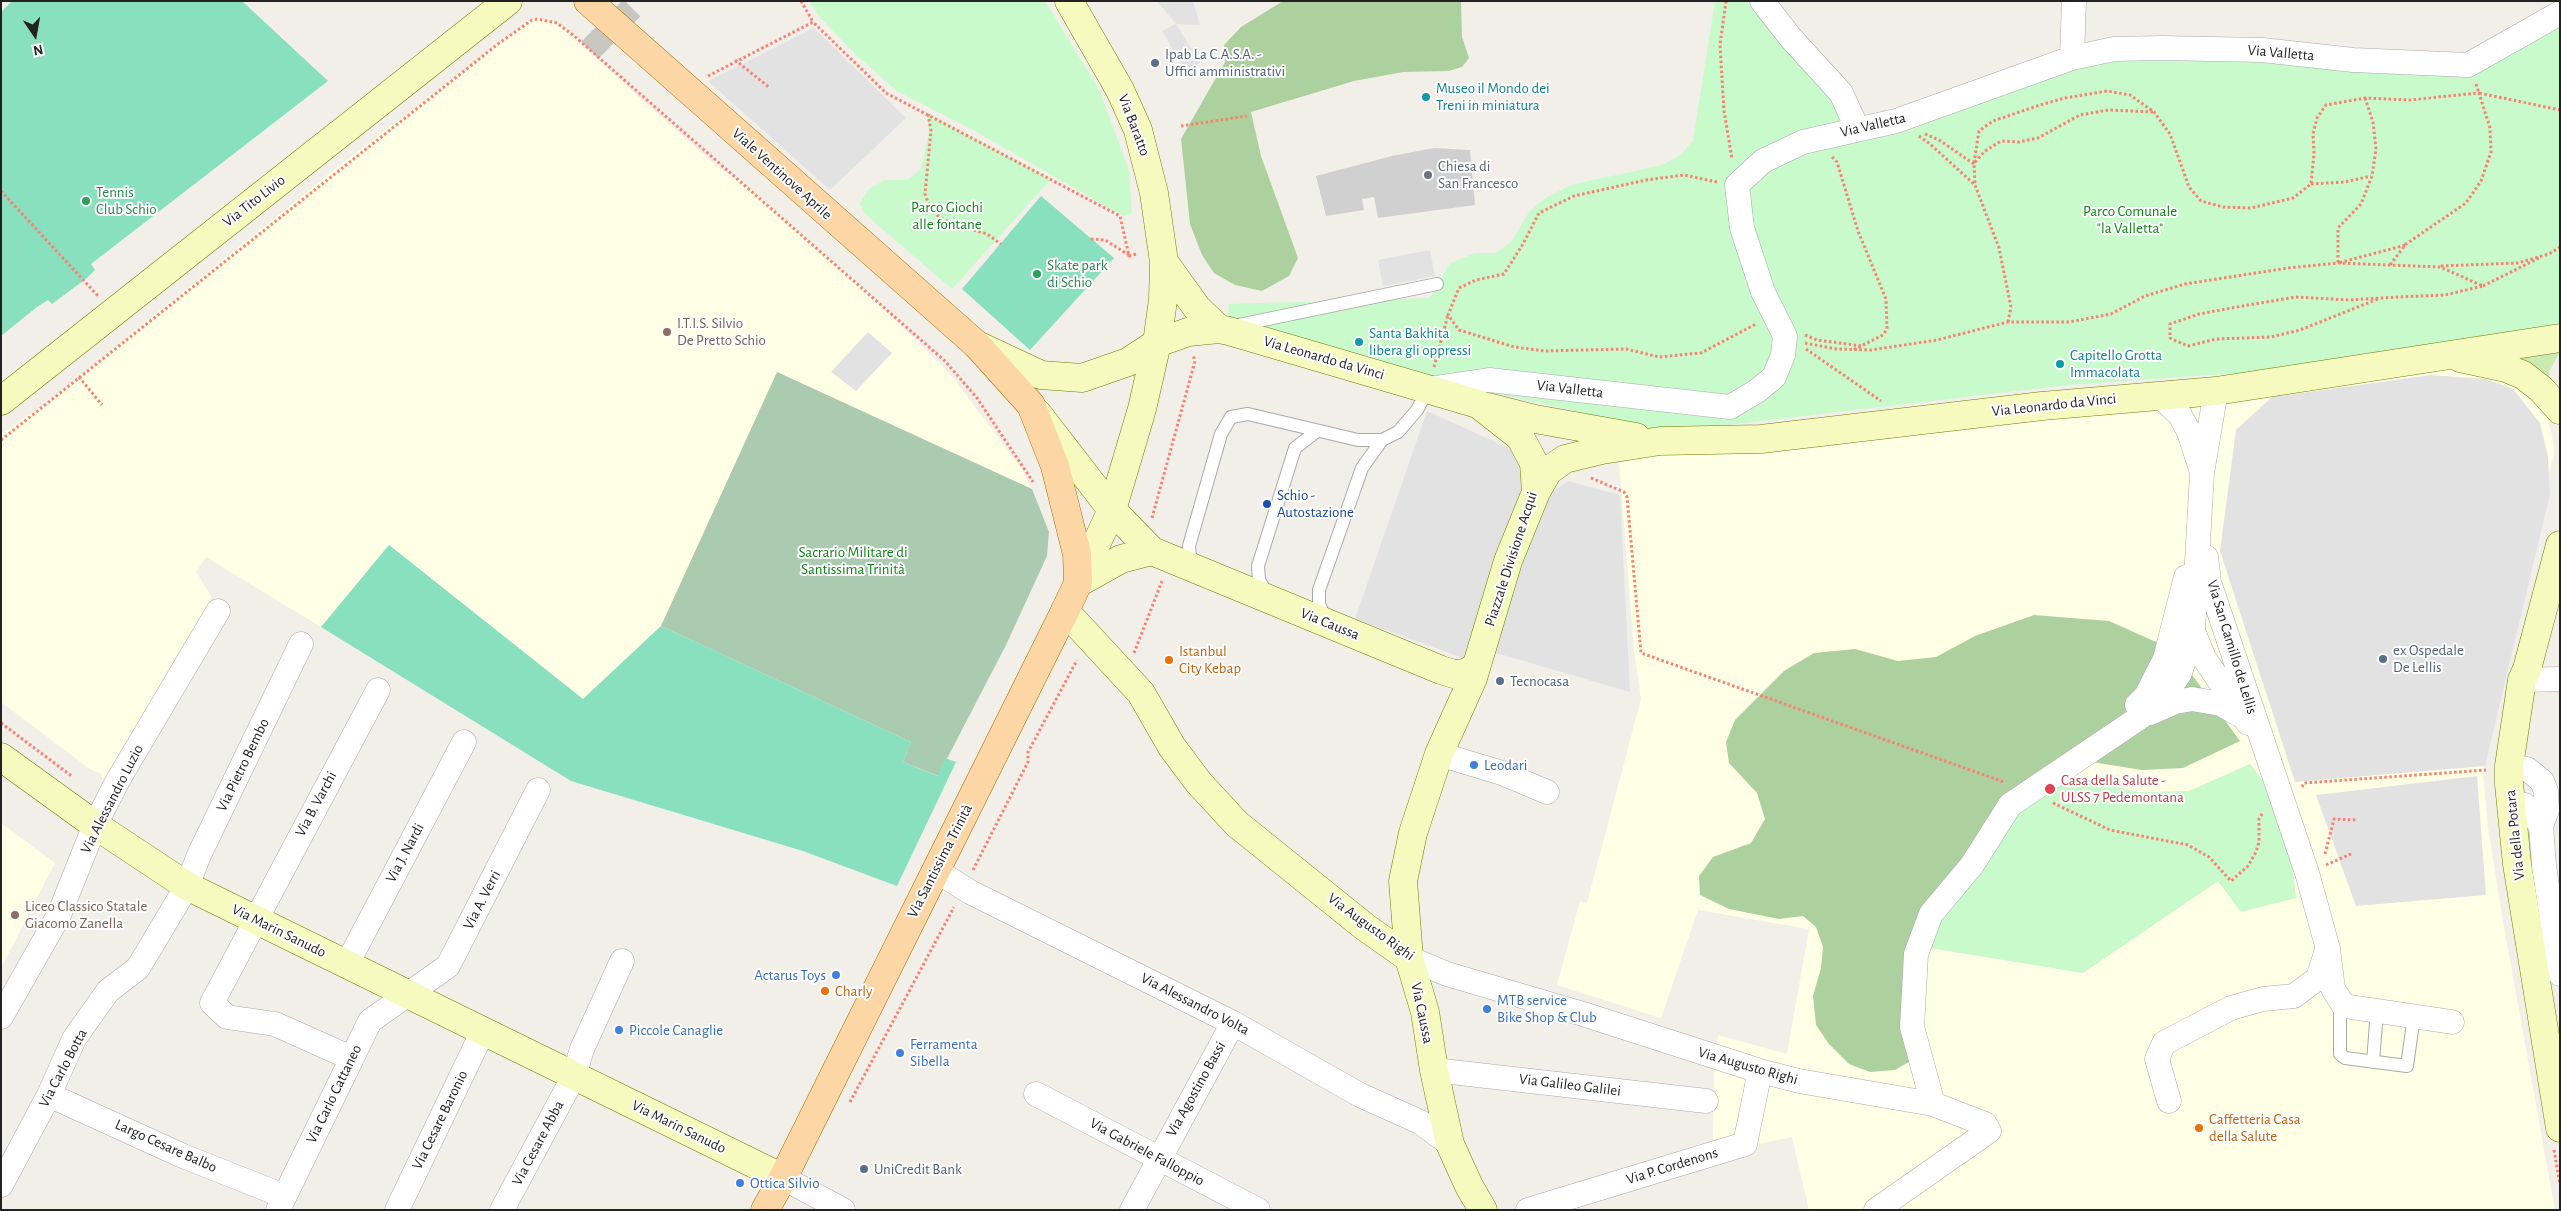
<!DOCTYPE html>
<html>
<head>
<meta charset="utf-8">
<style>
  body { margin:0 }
  #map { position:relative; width:2561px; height:1211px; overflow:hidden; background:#f2efe9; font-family:"Alegreya Sans",sans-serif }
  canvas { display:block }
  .frame { position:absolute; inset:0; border:2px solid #222; pointer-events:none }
  .north { position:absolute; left:10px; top:10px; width:50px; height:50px; -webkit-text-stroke:4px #fff; paint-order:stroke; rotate:168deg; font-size:14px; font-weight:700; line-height:20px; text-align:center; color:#222 }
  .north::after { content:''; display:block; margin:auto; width:18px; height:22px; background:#222; clip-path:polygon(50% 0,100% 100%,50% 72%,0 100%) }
</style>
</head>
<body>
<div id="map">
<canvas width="2561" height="1211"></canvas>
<div class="frame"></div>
<div class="north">N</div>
</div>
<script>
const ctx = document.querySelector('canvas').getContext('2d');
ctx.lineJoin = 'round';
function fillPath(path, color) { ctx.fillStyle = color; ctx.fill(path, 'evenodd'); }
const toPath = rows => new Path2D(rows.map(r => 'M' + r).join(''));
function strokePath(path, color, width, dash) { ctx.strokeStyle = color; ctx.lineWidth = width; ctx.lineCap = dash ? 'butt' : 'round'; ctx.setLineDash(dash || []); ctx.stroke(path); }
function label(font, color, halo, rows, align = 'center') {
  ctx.font = font + ' "Alegreya Sans",sans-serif'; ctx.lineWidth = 4; ctx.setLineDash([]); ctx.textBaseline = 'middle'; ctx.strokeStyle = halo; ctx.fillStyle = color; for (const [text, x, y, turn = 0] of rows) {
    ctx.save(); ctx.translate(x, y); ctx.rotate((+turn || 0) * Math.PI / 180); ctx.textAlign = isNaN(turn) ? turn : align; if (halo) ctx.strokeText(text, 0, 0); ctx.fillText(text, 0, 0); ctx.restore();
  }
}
const education = toPath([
  [539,17,560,23,634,93,719,168,749,187,867,292,950,374,1020,466,1032,489,777,372,661,626,583,699,389,545,321,627,206,557,196,572,211,596,210,605,107,798,101,774,90,769,1,702,1,434,47,402,345,161,532,18],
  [2462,367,2501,375,2532,395,2545,410,2552,435,2554,454,2488,700,2483,773,2488,828,2504,927,2555,1210,1809,1210,1792,1137,1716,1153,1713,1142,1714,1068,1718,1035,1787,1054,1809,929,1698,910,1661,1018,1557,985,1580,901,1587,903,1641,699,1634,651,1619,460],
  [1,823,55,863,1,968]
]);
const religious = toPath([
  [1434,148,1470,150,1475,205,1378,218,1374,197,1362,199,1364,210,1326,216,1316,176,1392,156]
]);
const grass = toPath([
  [2560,352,2550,370,2548,382,2511,359]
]);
const forest = toPath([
  [1283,1,1461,1,1462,37,1469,58,1462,67,1449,71,1403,72,1354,81,1251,112,1261,156,1298,258,1289,276,1262,291,1235,285,1214,273,1202,255,1190,224,1181,139,1225,62,1224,45,1241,27],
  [2034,615,2109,621,2174,650,2240,741,2183,768,2142,770,2067,758,1927,909,1914,1059,1895,1070,1870,1072,1849,1064,1829,1044,1816,1025,1813,996,1821,968,1823,947,1816,927,1803,916,1779,919,1729,909,1700,895,1699,876,1713,857,1751,843,1765,819,1757,793,1729,763,1726,742,1735,720,1784,671,1814,653,1855,649,1898,661,1936,657,1975,636]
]);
const cemetery = toPath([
  [777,372,1032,489,1049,532,1047,556,1006,645,938,776,903,762,911,742,661,626]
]);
const park = toPath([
  [809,1,1045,1,1100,91,1129,171,1132,213,1124,216,1114,211,977,132,897,91,855,54,818,15],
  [1715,1,1755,1,1830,95,1854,141,2072,67,2117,59,2259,61,2461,74,2560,18,2560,323,2531,332,2253,372,2068,385,1667,432,1451,383,1228,321,1229,304,1430,298,1450,263,1475,253,1496,253,1512,241,1529,212,1545,198,1571,185,1662,165,1681,155,1693,140],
  [927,113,1051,179,952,289,865,214,860,203,869,189,885,180,907,180,921,169,929,131],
  [2250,764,2273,794,2289,839,2296,898,2241,912,2218,881,2083,973,1930,948,1933,923,1982,847,2035,799,2070,777,2139,792,2189,791]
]);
const pitch = toPath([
  [12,1,242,1,328,81,91,264,95,270,87,278,52,304,48,300,37,307,1,336,1,12],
  [1041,196,1114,258,1030,350,962,289],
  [389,545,583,699,661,626,911,742,903,762,937,776,945,758,956,762,897,886,803,851,571,781,321,627]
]);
const parking = toPath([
  [1157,1,1193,1,1200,25,1176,24,1200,63,1186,71,1162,31,1176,24],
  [814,28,906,118,830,190,708,81],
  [1430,250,1435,276,1383,286,1378,260],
  [868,332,892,353,856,391,831,372],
  [2431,375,2486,379,2513,389,2540,423,2548,457,2550,494,2485,766,2295,782,2220,551,2236,430,2272,397],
  [1427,411,1513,450,1531,488,1476,651,1463,658,1355,619],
  [1568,481,1620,495,1630,692,1493,652,1544,498],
  [2477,776,2486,895,2356,906,2316,795]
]);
const streetTunnel = toPath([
  [590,50,632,8]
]);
const path = toPath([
  [801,1,813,22],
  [1726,1,1720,45,1724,111,1732,159],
  [735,60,770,88],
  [708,76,813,22,886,93,1120,216,1129,256,1136,254],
  [2476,84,2479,93,2560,110],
  [2365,98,2373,122,2376,149,2372,176,2361,204,2338,228,2338,263,2406,245],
  [928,114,931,131,925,194,929,205,938,216,950,223,987,234,1001,244],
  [1181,126,1247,116],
  [1925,134,1939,140,1974,164],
  [1919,136,1930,144,1975,185],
  [1832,157,1837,162,1858,231,1886,299,1887,329,1883,335,1853,350],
  [1975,162,1985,151,2001,141,2019,142,2038,138,2080,115,2108,110,2154,112],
  [1717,182,1684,175,1646,180,1574,196,1539,213,1523,244,1504,274,1476,280,1459,288,1448,315,1459,330,1514,347,1545,351,1626,349,1659,357,1701,353,1756,324],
  [2311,184,2345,182,2371,176],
  [1,191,98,296],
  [1091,239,1105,240,1129,255],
  [2441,266,2518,263,2549,254,2560,247],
  [2483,286,2539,258],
  [2008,322,2011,307,1999,248,1975,185,1974,163,1979,131,1993,121,2040,105,2065,98,2107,91,2130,95,2154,112,2170,134,2189,187,2201,201,2223,207,2251,208,2293,198,2311,184,2314,154,2313,134,2317,118,2326,105,2365,98,2410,100,2479,93,2490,128,2491,152,2481,181,2466,203,2406,244,2390,265],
  [1805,335,1817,340,1862,346],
  [1805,343,1836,349,1871,350,1937,340,2008,322,2069,322,2111,314,2145,296,2185,284,2288,268,2338,263,2440,267,2483,286,2445,295,2398,297,2349,300,2296,297,2248,305,2199,314,2170,324,2170,338,2188,346,2216,339,2271,337,2300,330,2378,299],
  [1806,349,1881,401],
  [1434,367,1448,315],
  [79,377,102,405],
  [1,440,498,44,532,20,537,19,557,23,573,35,945,361,977,398,1033,482],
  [1591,478,1624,492,1627,497,1641,653,2004,782],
  [1152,518,1195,361,1193,355],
  [1134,653,1162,581],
  [1,723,73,777],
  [2302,787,2304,783,2486,770],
  [2053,803,2110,830,2188,845,2209,857,2231,881,2248,866,2256,852,2259,842,2259,819,2263,812],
  [2325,854,2334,819,2356,820],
  [2326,865,2353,853],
  [973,870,1028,762,1028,752,1077,660],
  [850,1102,954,907],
  [2554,1150,2560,1184]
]);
const lane = toPath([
  [1234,326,1437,284],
  [1195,566,1190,557,1189,546,1221,434,1231,417,1248,414,1358,440,1382,440,1398,432,1417,410,1428,389],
  [1267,594,1259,580,1258,566,1295,448,1317,431],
  [1326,620,1319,604,1319,590,1362,468,1382,440],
  [2344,1006,2340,1009,2340,1054,2345,1058,2407,1066,2414,1016],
  [2373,1062,2377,1011]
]);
const street = toPath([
  [1762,1,1790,37,1841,93,1857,128],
  [2072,58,2074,1],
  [1428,389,1489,380,1730,407,1757,391,1774,377,1783,355,1785,336,1763,292,1742,228,1737,185,1763,161,1803,142,1896,121,2072,58,2114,49,2162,48,2262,50,2353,60,2468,65,2560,13],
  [2159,395,2180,415,2189,432,2201,469],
  [2206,557,2209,582,2307,873,2328,949,2333,989,2344,1006,2452,1022],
  [2193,631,2204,658,2248,723],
  [2522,680,2560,679],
  [2137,705,2146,696,2165,659,2186,577],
  [2150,713,2175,702,2192,699,2221,704,2240,715],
  [1439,754,1502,773,1547,792],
  [2509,766,2527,769,2542,781,2546,791,2547,810,2541,826,2525,805,2510,802],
  [2541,826,2544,866,2560,974],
  [935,870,970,892,1233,1023,1360,1095,1420,1122,1450,1144],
  [1409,958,1447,974,1583,1014,1760,1071,1799,1081,1933,1104],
  [347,964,464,742],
  [1,1017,59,915,95,825,118,780,218,611],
  [351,1058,275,1024,227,1017,212,1003,378,690],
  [1434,1070,1706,1101],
  [1036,1094,1258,1210],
  [49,1095,183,1156,284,1196],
  [2169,1101,2157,1059,2164,1043,2231,1008,2263,999,2294,996,2318,978,2327,950],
  [783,1178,843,1210],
  [1,1185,49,1095,74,1039,108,991,138,968,187,886,199,855,301,644],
  [278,1210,370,1021,448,966,538,790],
  [397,1210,483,1031],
  [502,1210,574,1076,582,1049,622,961],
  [1132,1210,1233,1023],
  [1528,1210,1745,1144,1760,1071],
  [1876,1210,1989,1131,1985,1124,1933,1104,1912,1027,1916,954,1931,914,1972,865,2010,805,2142,716,2168,690,2180,673,2193,631,2202,473,2216,391]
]);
const secondary = toPath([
  [1069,1,1120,90,1138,130,1154,193,1164,262,1163,300,1157,343,1142,409,1112,510,1078,583],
  [1164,262,1197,308,1219,329],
  [977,345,1041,375,1082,378,1128,362,1157,343,1188,332,1219,329,1229,331,1478,404,1520,437,1534,463,1536,492,1508,561,1473,678,1439,754,1413,833,1403,881,1409,958,1425,1012,1434,1070,1450,1144,1469,1186,1483,1210],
  [2460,358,2506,368,2523,375,2541,389,2560,410],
  [1,401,508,1],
  [1488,407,1535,419,1636,437],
  [1038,414,1112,510,1152,551,1441,670,1454,674,1465,673,1476,667],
  [1536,492,1548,471,1565,459,1602,450,1660,441,1761,439,2042,406,2216,391,2560,338],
  [2560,545,2527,669,2522,680,2509,766,2509,784,2517,864,2560,1128],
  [1078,583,1121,559,1152,551],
  [1065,611,1141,693,1172,747,1199,783,1237,824,1365,927,1409,958],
  [1,757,95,825,187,886,783,1178]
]);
const primary = toPath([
  [588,1,977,345,1031,405,1055,466,1077,554,1078,583,1065,611,783,1178,765,1210]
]);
const markers = [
  [1155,63,5,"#5c6f8a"],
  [1426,97,5,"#0f9aa8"],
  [1428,175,5,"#6b7280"],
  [86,201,5,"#2e9e5b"],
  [1037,274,5,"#2e9e5b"],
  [667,332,5,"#8d6e63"],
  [1359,342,5,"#0f9aa8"],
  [2060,364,5,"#0f9aa8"],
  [1267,504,5,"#1a4fb4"],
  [2383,659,5,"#5c6f8a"],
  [1169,660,5,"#e8710a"],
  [1500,681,5,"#5c6f8a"],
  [1474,765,5,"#3f7fe0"],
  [2050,789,6,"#e0444e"],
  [15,915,5,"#8d6e63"],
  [836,975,5,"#3f7fe0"],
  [825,991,5,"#e8710a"],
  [1487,1009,5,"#3f7fe0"],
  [619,1030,5,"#3f7fe0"],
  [900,1053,5,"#3f7fe0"],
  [2199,1128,5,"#e8710a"],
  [864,1169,5,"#5c6f8a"],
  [740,1183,5,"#3f7fe0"]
];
const streetNames = [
  ["Via Valletta",2281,53,5],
  ["Via Baratto",1134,125,69],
  ["Via Valletta",1873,125,-13],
  ["Viale Ventinove Aprile",782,174,42],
  ["Via Tito Livio",254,201,-38],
  ["Via Leonardo da Vinci",1324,358,16],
  ["Via Valletta",1570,389,7],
  ["Via Leonardo da Vinci",2054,405,-6],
  ["Piazzale Divisione Acqui",1511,559,-72],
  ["Via Caussa",1330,624,22],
  ["Via San Camillo de Lellis",2232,647,73],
  ["Via Pietro Bembo",243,765,-64],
  ["Via Alessandro Luzio",112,799,-63],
  ["Via B. Varchi",316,804,-62],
  ["Via della Potara",2515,835,-96],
  ["Via J. Nardi",405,853,-62],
  ["Via Santissima Trinità",940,861,-63],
  ["Via A. Verri",482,900,-63],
  ["Via Augusto Righi",1371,927,36],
  ["Via Marin Sanudo",279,931,26],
  ["Via Alessandro Volta",1195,1004,27],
  ["Via Caussa",1422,1013,78],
  ["Via Augusto Righi",1748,1066,16],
  ["Via Carlo Botta",63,1068,-62],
  ["Via Galileo Galilei",1570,1085,7],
  ["Via Agostino Bassi",1196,1089,-61],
  ["Via Carlo Cattaneo",334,1094,-64],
  ["Via Cesare Baronio",440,1120,-64],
  ["Via Marin Sanudo",679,1127,26],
  ["Via Cesare Abba",538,1143,-62],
  ["Largo Cesare Balbo",166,1146,24],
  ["Via Gabriele Falloppio",1147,1152,28],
  ["Via P. Cordenons",1672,1166,-17]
];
const serviceNames = [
  ["Ipab La C.A.S.A. -",1165,54],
  ["Uffici amministrativi",1165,71],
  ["ex Ospedale",2393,650],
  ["De Lellis",2393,667],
  ["Tecnocasa",1510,681],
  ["UniCredit Bank",874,1169]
];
const cultureNames = [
  ["Museo il Mondo dei",1436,88],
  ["Treni in miniatura",1436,105],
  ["Santa Bakhita",1369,333],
  ["libera gli oppressi",1369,350],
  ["Capitello Grotta",2070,355],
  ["Immacolata",2070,372]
];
const worshipNames = [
  ["Chiesa di",1438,166],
  ["San Francesco",1438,183]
];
const leisureNames = [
  ["Tennis",96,192],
  ["Club Schio",96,209],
  ["Skate park",1047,265],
  ["di Schio",1047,282]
];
const parkNames = [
  ["Parco Giochi",947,207],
  ["alle fontane",947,224],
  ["Parco Comunale",2130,211],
  ["\"la Valletta\"",2130,228],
  ["Sacrario Militare di",853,552],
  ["Santissima Trinità",853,569]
];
const educationNames = [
  ["I.T.I.S. Silvio",677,323],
  ["De Pretto Schio",677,340],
  ["Liceo Classico Statale",25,906],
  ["Giacomo Zanella",25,923]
];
const transitNames = [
  ["Schio -",1277,495],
  ["Autostazione",1277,512]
];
const foodNames = [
  ["Istanbul",1179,651],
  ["City Kebap",1179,668],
  ["Charly",835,991],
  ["Caffetteria Casa",2209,1119],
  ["della Salute",2209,1136]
];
const shopNames = [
  ["Leodari",1484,765],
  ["Actarus Toys",826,975,"right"],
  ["MTB service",1497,1000],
  ["Bike Shop & Club",1497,1017],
  ["Piccole Canaglie",629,1030],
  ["Ferramenta",910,1044],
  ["Sibella",910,1061],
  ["Ottica Silvio",750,1183]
];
const healthNames = [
  ["Casa della Salute -",2061,780],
  ["ULSS 7 Pedemontana",2061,797]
];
fillPath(education, '#ffffe5');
fillPath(religious, '#d0d0d0');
fillPath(grass, '#cdebb0');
fillPath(forest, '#add19e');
fillPath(cemetery, '#aacbaf');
fillPath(park, '#c8facc');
fillPath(pitch, '#88e0be');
fillPath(parking, '#e2e2e2');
strokePath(streetTunnel, '#c8c6c1', 24, [24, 12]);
strokePath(lane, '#a9a9a9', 14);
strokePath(street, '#a9a9a9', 25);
strokePath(secondary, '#707d05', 29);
strokePath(primary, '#a06b00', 29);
strokePath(path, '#fa8072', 3, [2.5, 2.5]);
strokePath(lane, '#fff', 12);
strokePath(street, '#fff', 24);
strokePath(secondary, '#f7fabf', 28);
strokePath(primary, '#fcd6a4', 28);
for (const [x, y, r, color] of markers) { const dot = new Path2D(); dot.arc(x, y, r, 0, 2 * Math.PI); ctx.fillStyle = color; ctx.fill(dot); strokePath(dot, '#fff', 2); }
label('15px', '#222', '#fff', streetNames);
label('15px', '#4e5e75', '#fff', serviceNames, 'left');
label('15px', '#0d838f', '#fff', cultureNames, 'left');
label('15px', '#5b616d', '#fff', worshipNames, 'left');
label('15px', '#27864d', '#fff', leisureNames, 'left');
label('15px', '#0c8416', '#fff', parkNames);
label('15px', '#785e54', '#fff', educationNames, 'left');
label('15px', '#164399', '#fff', transitNames, 'left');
label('15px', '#c56008', '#fff', foodNames, 'left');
label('15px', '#366cbe', '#fff', shopNames, 'left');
label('15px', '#be3a42', '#fff', healthNames, 'left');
</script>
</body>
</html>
